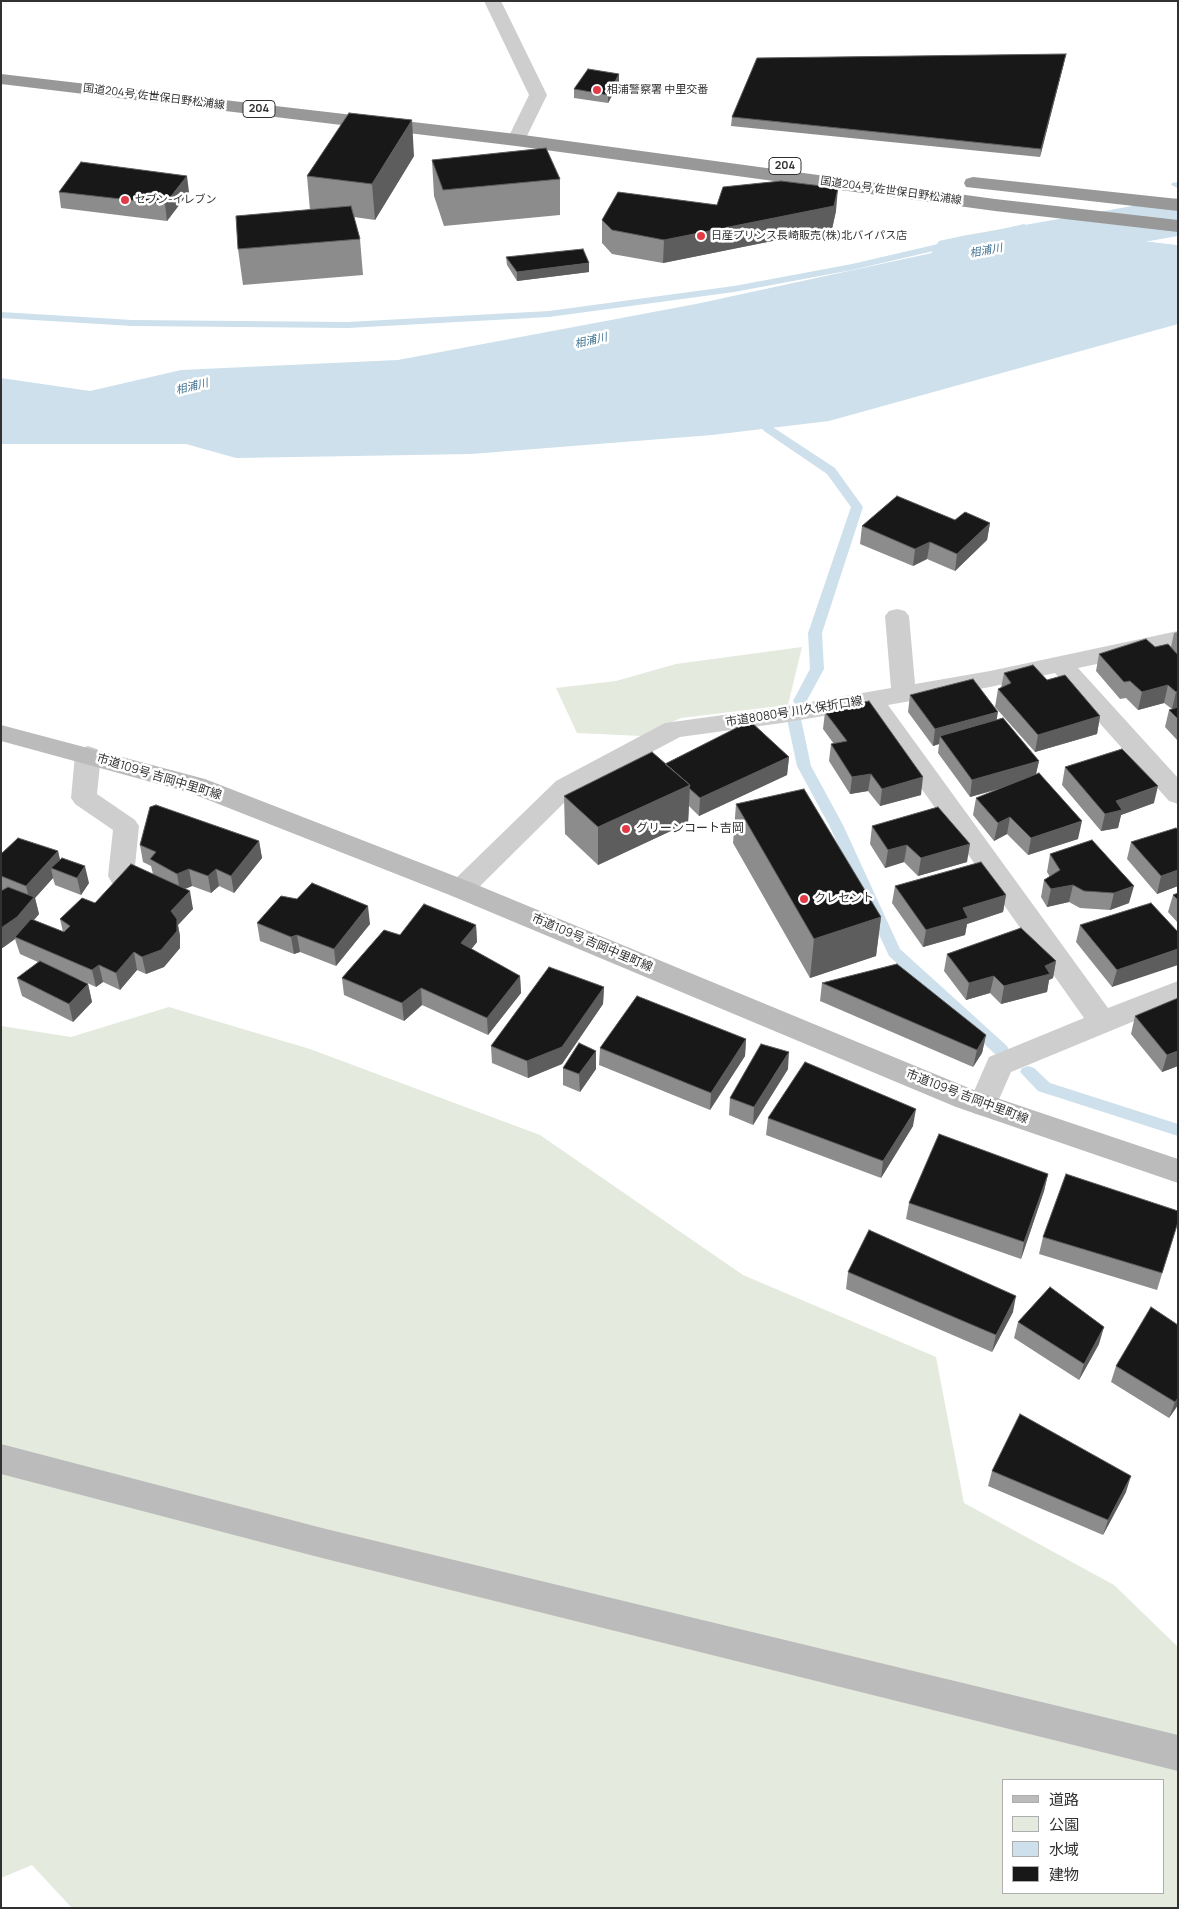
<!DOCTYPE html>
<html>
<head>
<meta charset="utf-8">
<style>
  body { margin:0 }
  #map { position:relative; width:1179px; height:1909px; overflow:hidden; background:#fff; font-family:Manrope,"Noto Sans JP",sans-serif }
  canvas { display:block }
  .frame { position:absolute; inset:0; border:2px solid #313131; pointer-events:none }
  .legend { position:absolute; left:1002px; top:1779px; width:162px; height:115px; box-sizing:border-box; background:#fff; border:1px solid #adadad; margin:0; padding:6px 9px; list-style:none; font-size:15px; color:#313131 }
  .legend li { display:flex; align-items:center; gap:10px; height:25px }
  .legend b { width:25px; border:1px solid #adadad }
</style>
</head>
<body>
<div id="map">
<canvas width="1179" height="1909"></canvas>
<div class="frame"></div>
<ul class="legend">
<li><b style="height:6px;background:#bbb"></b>道路</li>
<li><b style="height:14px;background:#e4eadd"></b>公園</li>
<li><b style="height:14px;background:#cde0ec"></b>水域</li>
<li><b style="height:14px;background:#181818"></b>建物</li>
</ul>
</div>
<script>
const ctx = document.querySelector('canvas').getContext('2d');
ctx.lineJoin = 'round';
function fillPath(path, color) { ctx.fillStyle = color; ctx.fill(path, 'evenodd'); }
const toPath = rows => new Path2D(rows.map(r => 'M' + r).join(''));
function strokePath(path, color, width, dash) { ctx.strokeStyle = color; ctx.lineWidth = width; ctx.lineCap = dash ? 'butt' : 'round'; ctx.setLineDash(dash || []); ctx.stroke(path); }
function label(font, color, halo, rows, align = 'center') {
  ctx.font = font + ' Manrope,"Noto Sans JP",sans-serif'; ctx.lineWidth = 5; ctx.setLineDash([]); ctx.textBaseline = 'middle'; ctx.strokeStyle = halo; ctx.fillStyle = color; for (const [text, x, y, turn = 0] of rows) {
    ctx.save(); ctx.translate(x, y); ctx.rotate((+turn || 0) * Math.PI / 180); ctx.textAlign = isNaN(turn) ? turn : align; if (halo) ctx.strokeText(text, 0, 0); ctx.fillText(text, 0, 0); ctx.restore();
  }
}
const green = toPath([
  [802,647,788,705,681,718,642,736,577,733,556,688,616,681,676,664],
  [169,1007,310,1049,540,1135,743,1275,936,1357,964,1503,1114,1585,1178,1647,1178,1908,72,1908,32,1865,1,1878,1,1026,71,1037],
  [1003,1780,1163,1780,1163,1893,1003,1893]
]);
const water = toPath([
  [1043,229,1178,245,1178,324,829,421,712,435,471,454,236,458,186,444,1,444,1,378,90,391,181,370,398,360,696,304]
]);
const pier = toPath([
  [1044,227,1178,243,1178,245,1036,228]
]);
const stream = toPath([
  [1178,182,1178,188,1171,185,1172,183,1178,182],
  [1024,224,1029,227,1028,229,852,270,734,292,549,317,348,328,132,326,1,318,1,312,132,320,348,322,549,311,734,286,852,264,1024,224],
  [768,424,835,468,863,507,822,633,824,669,805,704,800,705,795,704,793,701,810,669,808,633,851,507,827,474,764,431,762,428,764,425,768,424],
  [794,715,799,716,801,719,811,766,843,825,900,949,1007,1046,1009,1050,1007,1054,1001,1056,995,1054,889,956,829,825,797,766,787,719,789,716,794,715],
  [1028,1066,1034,1068,1050,1083,1178,1124,1178,1136,1038,1091,1020,1072,1022,1068,1028,1066]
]);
const river = toPath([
  [1178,198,1178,236,962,274,939,269,930,255,939,241,962,236,1178,198]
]);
const street = toPath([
  [484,1,501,1,547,95,525,140,523,144,516,146,509,144,507,140,529,95,484,1],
  [897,609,905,611,909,616,915,684,990,671,1178,631,1178,647,1078,668,1178,778,1178,804,1169,801,1055,673,990,687,888,705,1108,1008,1178,981,1178,1003,1011,1072,993,1113,983,1116,973,1113,968,1105,989,1057,1084,1018,865,709,782,723,680,737,574,793,470,896,461,899,452,896,448,889,452,882,556,781,665,723,782,707,891,688,885,616,889,611,897,609],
  [88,746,97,749,101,755,97,794,135,820,139,826,134,876,130,883,121,885,112,883,108,876,113,830,75,804,71,798,75,755,79,749,88,746]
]);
const secondary = toPath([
  [1,725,205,779,470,882,976,1091,1178,1159,1178,1183,956,1107,452,896,188,792,1,741,1,725],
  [1,1444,322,1528,1178,1735,1178,1771,322,1558,1,1474,1,1444]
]);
const highway = toPath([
  [1,74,516,134,995,199,1178,220,1178,232,995,211,516,146,1,84,1,74],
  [973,177,1178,199,1178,211,966,187,964,183,966,179,973,177]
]);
const wall = toPath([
  [1064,63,1040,157,731,126,732,117],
  [619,83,608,103,574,98,574,89],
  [414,156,375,220,354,217,360,239,363,275,243,285,238,249,310,210,307,176],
  [432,160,560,179,560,215,444,226,434,196],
  [59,192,189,192,167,221,61,208],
  [717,205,836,211,832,229,663,263,612,254,602,243,602,220],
  [506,257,589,272,517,281,507,265],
  [955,520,990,523,987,540,955,571,927,559,913,566,860,544,862,526],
  [1178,632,1178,741,1165,727,1169,710,1172,709,1164,703,1138,710,1126,698,1120,699,1096,671,1099,654,1155,647,1171,647,1174,633],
  [1004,673,1047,680,1100,716,1097,734,1035,752,995,707,998,689,1001,688],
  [910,695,997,720,1039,761,1036,774,1078,839,1028,855,1007,834,994,841,973,815,976,798,1000,789,970,797,938,753,939,744,933,746,908,712],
  [825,712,921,795,880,806,868,791,850,794,829,761,831,744,834,744,823,729],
  [789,757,787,775,699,816,689,806,688,823,598,865,565,834,564,796,665,764],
  [1065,767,1154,803,1121,815,1118,828,1101,831,1062,785],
  [736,804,881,917,876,956,810,978,733,843],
  [872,826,967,862,918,876,904,862,885,868,870,844],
  [1178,830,1178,886,1157,894,1127,859,1131,842],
  [1092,840,1129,903,1110,910,1080,908,1069,902,1047,907,1041,897,1044,880,1050,877,1047,872,1050,854],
  [259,841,262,858,234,893,219,886,211,893,192,886,185,889,193,909,178,925,180,936,180,948,164,967,146,974,137,970,120,990,103,982,96,987,74,977,88,984,92,1002,73,1022,22,996,17,978,38,962,20,954,15,939,1,949,1,854,58,851,60,860,89,883,81,895,55,885,53,878,35,898,39,914,34,920,63,932,60,919,95,903,153,874,151,866,143,862,140,845],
  [895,886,1006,895,1003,912,967,924,965,935,923,947,892,903],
  [1178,893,1178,923,1168,912,1173,895],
  [257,923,370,924,336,966,300,952,294,954,260,941],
  [476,925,477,942,471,949,520,976,521,993,488,1035,422,1005,404,1021,344,995,342,978,400,935],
  [1080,925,1178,932,1112,987,1076,942],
  [947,954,1056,961,1053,978,1049,980,1047,992,1001,1004,990,993,966,1000,944,971],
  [822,983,986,1035,982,1053,973,1067,820,1001],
  [604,987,603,1004,562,1064,528,1078,492,1063,491,1046],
  [1135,1016,1178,1066,1162,1072,1131,1034],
  [746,1039,745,1056,710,1110,599,1065,600,1048],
  [596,1051,596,1069,580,1092,563,1085,563,1068],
  [788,1069,753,1125,729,1115,730,1098],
  [768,1118,913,1126,881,1178,766,1135],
  [1048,1174,1044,1191,1021,1259,906,1219,909,1203],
  [1178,1222,1157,1290,1039,1254,1043,1237],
  [848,1272,1013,1312,992,1352,846,1289],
  [1018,1322,1099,1344,1079,1380,1014,1338],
  [1178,1325,1178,1405,1169,1418,1111,1382,1116,1366],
  [992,1471,1126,1492,1103,1535,988,1486]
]);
const shadedWall = toPath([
  [1066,54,1064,63,1040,157,1041,149],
  [619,74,619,83,608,103,608,95],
  [412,120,414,156,375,220,372,184],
  [187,176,189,192,167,221,165,204],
  [838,188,836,211,832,229,663,263,664,240],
  [589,263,589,272,517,281,517,272],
  [990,523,987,540,955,571,957,554],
  [930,542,927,559,913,566,915,549],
  [1168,685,1164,703,1138,710,1142,692],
  [1178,691,1178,708,1172,709,1176,692],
  [998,712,995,729,940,736,939,744,933,746,935,729],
  [1100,716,1097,734,1035,752,1038,735],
  [789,757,787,775,699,816,700,798],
  [1039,761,1035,778,970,797,972,780],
  [871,774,868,791,850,794,852,777],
  [923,777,921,795,880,806,882,789],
  [690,785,688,823,598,865,598,827],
  [1158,786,1154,803,1121,815,1118,828,1101,831,1105,814,1116,801],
  [1010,817,1007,834,994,841,998,823],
  [1082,821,1078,839,1028,855,1031,838],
  [259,841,262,858,234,893,231,876],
  [970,844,967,862,918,876,921,858],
  [907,845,904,862,885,868,888,850],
  [58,851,62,869,51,868,53,878,35,898,39,914,22,934,15,937,15,939,1,949,1,928,30,902,26,886],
  [85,866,89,883,81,895,77,878],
  [189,869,192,886,180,891,177,874],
  [216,869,219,886,211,893,208,876],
  [1178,870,1178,886,1157,894,1161,876],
  [1073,885,1069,902,1047,907,1051,889],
  [1134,886,1129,903,1110,910,1114,893],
  [190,891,193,909,178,925,180,936,180,948,164,967,146,974,142,957,171,911],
  [1006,895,1003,912,967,924,965,935,923,947,926,930,963,908],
  [368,906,370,924,336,966,334,949],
  [881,917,876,956,810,978,814,939],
  [476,925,477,942,462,961,461,943],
  [297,935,300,952,294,954,291,937],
  [1178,949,1178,965,1112,987,1117,970],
  [134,952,137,970,120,990,116,973],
  [1056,961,1053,978,1049,980,1047,992,1001,1004,1004,986,1045,966],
  [99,965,103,982,96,987,92,970],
  [520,976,521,993,488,1035,487,1018],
  [994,976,990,993,966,1000,969,983],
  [88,984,92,1002,73,1022,69,1004],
  [604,987,603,1004,562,1064,528,1078,527,1061],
  [421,988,422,1005,404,1021,402,1003],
  [986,1035,982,1053,973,1067,977,1050],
  [746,1039,745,1056,710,1110,711,1093],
  [596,1051,596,1069,580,1092,579,1074],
  [1178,1051,1178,1066,1162,1072,1167,1055],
  [789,1052,788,1069,753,1125,754,1107],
  [916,1109,913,1126,881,1178,883,1161],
  [1048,1174,1044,1191,1021,1259,1024,1242],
  [1016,1296,1013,1312,992,1352,996,1335],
  [1104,1327,1099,1344,1079,1380,1084,1364],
  [1178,1398,1178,1405,1169,1418,1175,1402],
  [1131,1476,1126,1492,1103,1535,1108,1520]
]);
const building = toPath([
  [1066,54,1041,149,732,117,757,58,1066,54],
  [588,69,619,74,608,95,574,89,588,69],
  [349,113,412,120,372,184,307,176,349,113],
  [546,148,560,179,443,190,432,160,546,148],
  [81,162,187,176,165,204,59,192,81,162],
  [781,181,838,188,834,206,664,240,612,230,602,220,618,192,717,205,723,187,781,181],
  [351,206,360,239,238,249,236,216,351,206],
  [583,249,589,263,517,272,506,257,583,249],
  [897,496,955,520,965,512,990,523,957,554,930,542,915,549,862,526,897,496],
  [1146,639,1155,647,1168,644,1178,655,1178,691,1176,692,1168,685,1142,692,1130,681,1124,682,1099,654,1146,639],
  [1033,665,1047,680,1065,675,1100,716,1038,735,998,689,1011,683,1004,673,1033,665],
  [973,679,998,712,935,729,910,695,973,679],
  [869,701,923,777,882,789,871,774,852,777,831,744,847,741,825,712,869,701],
  [1178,707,1178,719,1169,710,1178,707],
  [1003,718,1039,761,972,780,940,736,1003,718],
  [750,721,789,757,700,798,689,788,690,785,665,764,750,721],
  [1122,749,1158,786,1116,801,1122,810,1105,814,1065,767,1122,749],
  [652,752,690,785,598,827,564,796,652,752],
  [1039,773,1082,821,1031,838,1010,817,998,823,976,798,1039,773],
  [804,789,881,917,814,939,736,804,804,789],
  [156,805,259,841,231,876,216,869,208,876,189,869,177,874,150,859,156,852,140,845,150,807,156,805],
  [938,807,970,844,921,858,907,845,888,850,872,826,938,807],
  [1176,828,1178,830,1178,870,1161,876,1131,842,1176,828],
  [18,838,58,851,26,886,1,876,1,854,18,838],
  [1092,840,1134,886,1114,893,1084,891,1073,885,1051,889,1044,880,1060,870,1050,854,1092,840],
  [62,858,85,866,77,878,51,868,62,858],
  [981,862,1006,895,963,908,968,918,926,930,895,886,981,862],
  [131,864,190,891,171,911,177,919,177,931,161,950,142,957,134,952,116,973,99,965,92,970,15,937,31,919,64,932,70,926,60,919,82,898,95,903,131,864],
  [312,883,368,906,334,949,297,935,291,937,257,923,281,896,297,899,312,883],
  [8,887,34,897,17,917,1,928,1,891,8,887],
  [1178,893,1178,900,1173,895,1178,893],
  [1151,903,1178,932,1178,949,1117,970,1080,925,1151,903],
  [424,904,476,925,461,943,520,976,487,1018,421,988,402,1003,342,978,384,930,400,935,424,904],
  [1021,928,1056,961,1045,966,1050,974,1004,986,994,976,969,983,947,954,1021,928],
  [40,961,88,984,69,1004,17,978,40,961],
  [897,964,986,1035,977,1050,822,983,897,964],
  [549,967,604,987,562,1047,527,1061,491,1046,549,967],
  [637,996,746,1039,711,1093,600,1048,637,996],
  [1178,998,1178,1051,1167,1055,1135,1016,1178,998],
  [579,1043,596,1051,579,1074,563,1068,579,1043],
  [761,1044,789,1052,754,1107,730,1098,761,1044],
  [805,1062,916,1109,883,1161,768,1118,805,1062],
  [939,1134,1048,1174,1024,1242,909,1203,939,1134],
  [1066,1174,1178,1211,1178,1222,1162,1273,1043,1237,1066,1174],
  [869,1230,1016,1296,996,1335,848,1272,869,1230],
  [1050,1287,1104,1327,1084,1364,1018,1322,1050,1287],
  [1151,1307,1178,1325,1178,1398,1175,1402,1116,1366,1151,1307],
  [1020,1414,1131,1476,1108,1520,992,1471,1020,1414]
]);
const markers = [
  [597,90,5,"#e23a46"],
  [125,200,5,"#e23a46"],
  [701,236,5,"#e23a46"],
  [626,829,5,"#e23a46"],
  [804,899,5,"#e23a46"]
];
const farPoinames = [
  ["相浦警察署 中里交番",607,90],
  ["セブン-イレブン",135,200],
  ["日産プリンス長崎販売(株)北バイパス店",711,236]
];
const farStreetnames = [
  ["国道204号 佐世保日野松浦線",154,97,7],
  ["国道204号 佐世保日野松浦線",891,191,8]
];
const shields = [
  [259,109,32],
  [785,166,32]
];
const shieldNames = [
  ["204",259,109],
  ["204",785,166]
];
const farWaternames = [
  ["相浦川",986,251,-10],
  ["相浦川",591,341,-13],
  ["相浦川",192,387,-14]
];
const streetNames = [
  ["市道8080号 川久保折口線",794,712,-9],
  ["市道109号 吉岡中里町線",159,777,17],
  ["市道109号 吉岡中里町線",592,943,23],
  ["市道109号 吉岡中里町線",967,1097,21]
];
const poiNames = [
  ["グリーンコート吉岡",636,829],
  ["クレセント",814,899]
];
fillPath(green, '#e4eadd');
fillPath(water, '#cde0ec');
fillPath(pier, '#fff');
fillPath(stream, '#cde0ec');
fillPath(river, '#cde0ec');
fillPath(street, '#cecece');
fillPath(secondary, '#bbb');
fillPath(highway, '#989898');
fillPath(wall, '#8c8c8c');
fillPath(shadedWall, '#5d5d5d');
fillPath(building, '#181818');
strokePath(building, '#5d5d5d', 1);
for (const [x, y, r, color] of markers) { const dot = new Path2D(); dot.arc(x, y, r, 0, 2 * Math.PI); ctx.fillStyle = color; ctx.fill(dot); strokePath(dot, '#fff', 2); }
label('11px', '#313131', '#fff', farPoinames, 'left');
label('11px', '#313131', '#fff', farStreetnames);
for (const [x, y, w] of shields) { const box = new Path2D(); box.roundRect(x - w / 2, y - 8.5, w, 17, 4); ctx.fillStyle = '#fff'; ctx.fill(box); strokePath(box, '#313131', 1); }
label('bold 11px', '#313131', null, shieldNames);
label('italic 11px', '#407292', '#fff', farWaternames);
label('12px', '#313131', '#fff', streetNames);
label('12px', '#313131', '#fff', poiNames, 'left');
</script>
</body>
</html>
